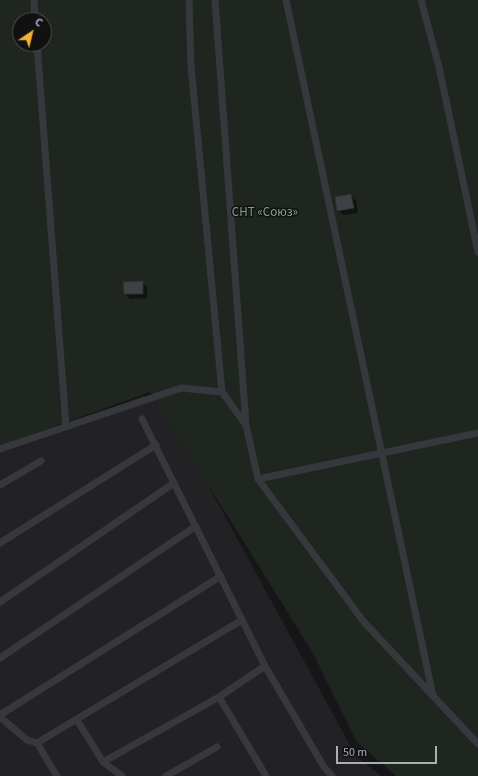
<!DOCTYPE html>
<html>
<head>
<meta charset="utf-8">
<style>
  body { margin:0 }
  #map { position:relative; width:478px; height:776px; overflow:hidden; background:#161618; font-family:"Source Sans 3",sans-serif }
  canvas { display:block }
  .north { position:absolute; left:12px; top:12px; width:40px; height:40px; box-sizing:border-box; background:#111113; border:1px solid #4d4f55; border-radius:50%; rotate:35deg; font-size:11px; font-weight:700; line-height:16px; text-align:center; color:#a8adb8 }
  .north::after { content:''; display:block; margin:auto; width:14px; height:18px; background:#f2b134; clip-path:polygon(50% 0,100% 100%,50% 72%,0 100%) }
  .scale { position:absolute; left:336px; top:746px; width:101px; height:18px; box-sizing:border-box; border:2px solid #a8adb8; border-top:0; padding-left:5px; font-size:12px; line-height:14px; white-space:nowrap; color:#a8adb8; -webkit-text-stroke:3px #111113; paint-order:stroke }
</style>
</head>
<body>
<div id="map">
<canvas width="478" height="776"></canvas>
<div class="north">С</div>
<div class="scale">50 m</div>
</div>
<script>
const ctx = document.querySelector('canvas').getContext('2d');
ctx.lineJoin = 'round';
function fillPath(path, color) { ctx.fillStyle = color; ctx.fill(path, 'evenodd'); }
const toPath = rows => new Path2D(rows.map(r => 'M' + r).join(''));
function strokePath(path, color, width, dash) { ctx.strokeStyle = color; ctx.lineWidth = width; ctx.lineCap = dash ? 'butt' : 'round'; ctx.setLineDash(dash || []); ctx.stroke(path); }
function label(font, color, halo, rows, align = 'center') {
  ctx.font = font + ' "Source Sans 3",sans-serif'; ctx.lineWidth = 3; ctx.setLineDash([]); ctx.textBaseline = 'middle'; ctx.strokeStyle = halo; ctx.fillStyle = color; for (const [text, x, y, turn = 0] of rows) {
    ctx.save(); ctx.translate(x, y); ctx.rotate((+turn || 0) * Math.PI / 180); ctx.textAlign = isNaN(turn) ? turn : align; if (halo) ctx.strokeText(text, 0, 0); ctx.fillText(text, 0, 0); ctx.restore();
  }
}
const built = toPath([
  [143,396,162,401,356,756,381,776,0,776,0,451]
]);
const green = toPath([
  [0,0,478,0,478,776,396,776,356,741,313,653,150,392,0,446],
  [20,20,44,20,44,44,20,44]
]);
const shadow = toPath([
  [351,195,356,200,358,213,343,215,338,210],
  [142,282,147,287,147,298,130,299,125,294]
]);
const building = toPath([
  [351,194,354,208,337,211,335,197,351,194],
  [143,281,143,294,124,294,123,282,143,281]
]);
const service = toPath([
  [34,0,35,20],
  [189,0,191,66,222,392],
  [215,0,246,425],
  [286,0,433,696],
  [421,0,439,67,478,252],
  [37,44,66,426],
  [142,419,265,666,324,767,332,776],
  [0,449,181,388,222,392,246,425,258,479,364,622,478,744],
  [258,479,478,433],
  [0,485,41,461],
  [0,543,156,445],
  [0,602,174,483],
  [0,658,196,526],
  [219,697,266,776],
  [0,715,221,576],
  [0,717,27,740,37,743,57,776],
  [77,720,103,762,122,776],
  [37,743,242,620],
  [103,762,219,697,265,666],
  [166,776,217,747]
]);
const parkNames = [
  ["СНТ «Союз»",265,213]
];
fillPath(built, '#222225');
fillPath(green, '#1e261f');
fillPath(shadow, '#0007');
fillPath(building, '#404145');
strokePath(building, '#303034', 1);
strokePath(service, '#37383d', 7);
label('13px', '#7fa381', '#111113', parkNames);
</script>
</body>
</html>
